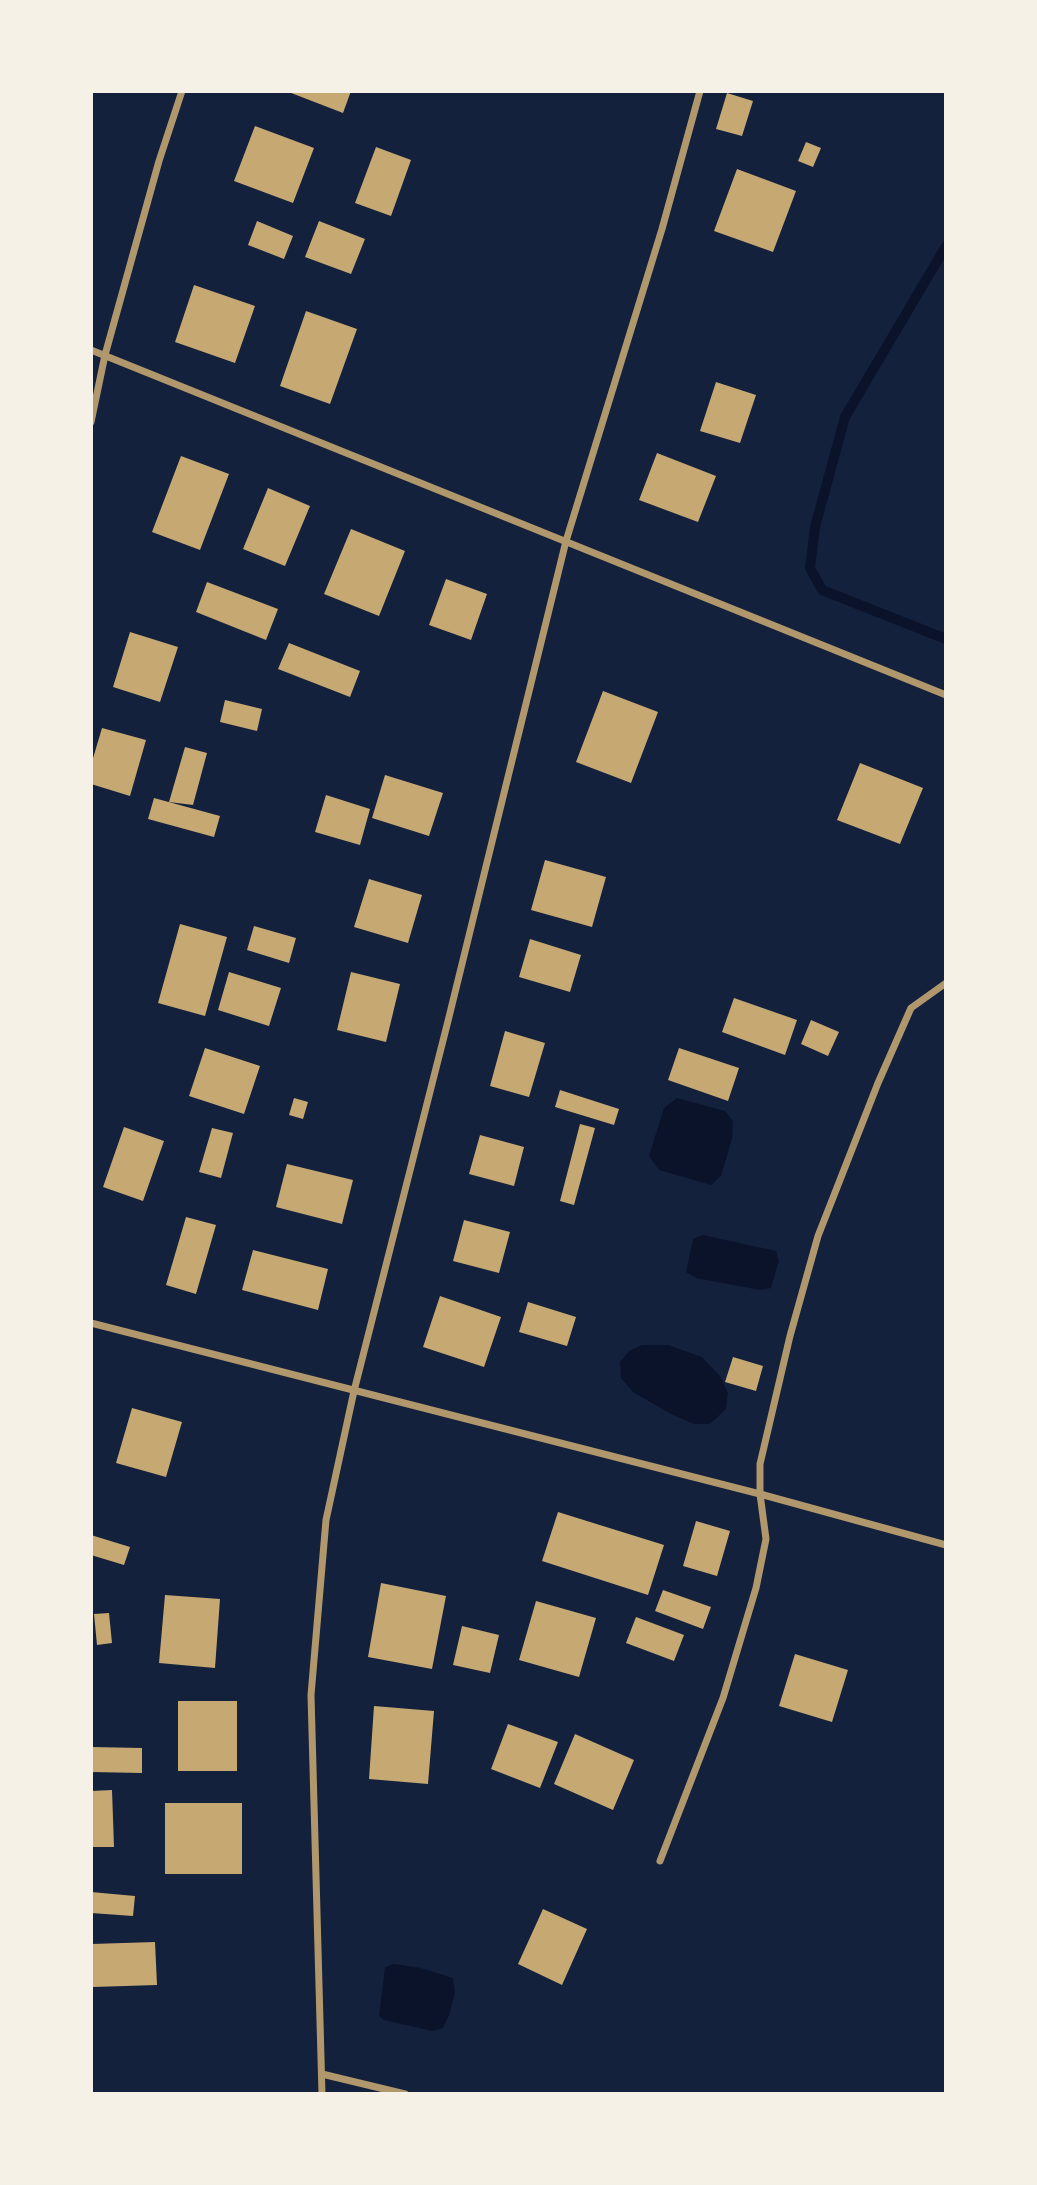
<!DOCTYPE html>
<html>
<head>
<meta charset="utf-8">
<style>
  body { margin:0 }
  #map { position:relative; width:1037px; height:2185px; overflow:hidden; background:#14213d; font-family:Spectral,serif }
  canvas { display:block }
  .frame { position:absolute; inset:0; border:93px solid #f6f1e7; pointer-events:none }
</style>
</head>
<body>
<div id="map">
<canvas width="1037" height="2185"></canvas>
<div class="frame"></div>
</div>
<script>
const ctx = document.querySelector('canvas').getContext('2d');
ctx.lineJoin = 'round';
function fillPath(path, color) { ctx.fillStyle = color; ctx.fill(path, 'evenodd'); }
const toPath = rows => new Path2D(rows.map(r => 'M' + r).join(''));
function strokePath(path, color, width, dash) { ctx.strokeStyle = color; ctx.lineWidth = width; ctx.lineCap = dash ? 'butt' : 'round'; ctx.setLineDash(dash || []); ctx.stroke(path); }
const water = toPath([
  [677,1098,725,1111,733,1121,732,1139,721,1176,711,1185,659,1170,649,1156,664,1108],
  [703,1235,776,1251,779,1261,771,1288,760,1290,696,1278,686,1272,693,1239],
  [642,1345,668,1345,702,1357,720,1376,728,1393,726,1409,710,1424,694,1424,671,1414,633,1392,621,1378,620,1362,629,1351],
  [394,1964,421,1968,453,1978,455,1993,449,2015,443,2028,432,2031,384,2020,379,2016,385,1967]
]);
const stream = toPath([
  [946,246,845,417,815,527,810,568,822,590,946,639]
]);
const building = toPath([
  [286,91,351,91,343,113],
  [727,93,753,101,742,136,716,129],
  [255,126,314,148,293,203,234,181],
  [806,142,821,148,813,167,798,161],
  [376,147,411,160,391,216,355,203],
  [737,169,796,191,773,252,714,231],
  [257,221,293,236,284,259,248,245],
  [319,221,365,239,351,274,305,257],
  [194,285,255,306,235,363,175,342],
  [306,311,357,329,330,404,280,386],
  [716,382,756,395,740,443,700,431],
  [657,453,716,476,698,522,639,500],
  [181,456,229,474,200,550,152,532],
  [268,488,310,506,285,566,243,549],
  [351,529,405,551,379,616,324,594],
  [446,579,487,594,471,640,429,625],
  [207,582,278,609,266,640,196,612],
  [130,632,178,647,160,702,113,687],
  [289,643,360,671,350,697,278,669],
  [603,691,658,712,631,783,576,762],
  [225,700,262,709,257,731,220,722],
  [102,728,146,740,130,796,91,784,91,765],
  [185,747,207,753,193,805,169,802],
  [860,763,923,788,900,844,837,820],
  [385,775,443,793,429,836,372,818],
  [326,795,370,809,360,845,315,832],
  [154,798,220,816,214,837,148,819],
  [545,860,606,877,592,927,531,910],
  [369,879,422,895,408,943,354,927],
  [180,924,227,937,205,1016,158,1003],
  [254,926,296,938,289,963,247,950],
  [530,939,581,955,570,992,519,977],
  [229,972,281,988,269,1026,218,1010],
  [351,972,400,984,386,1042,337,1030],
  [734,998,797,1020,785,1055,722,1032],
  [811,1020,839,1032,828,1056,801,1044],
  [505,1031,545,1043,529,1097,490,1086],
  [205,1048,260,1066,244,1114,189,1096],
  [679,1048,739,1068,728,1101,668,1080],
  [560,1090,619,1109,614,1125,555,1107],
  [294,1098,308,1102,303,1119,289,1115],
  [580,1124,595,1128,574,1205,560,1201],
  [124,1127,164,1141,143,1201,103,1187],
  [212,1128,233,1133,221,1178,199,1172],
  [480,1135,524,1147,514,1186,469,1174],
  [287,1164,353,1180,342,1224,276,1207],
  [186,1217,216,1225,196,1294,166,1285],
  [464,1220,510,1232,499,1273,453,1261],
  [253,1250,328,1269,318,1310,242,1290],
  [440,1296,501,1317,484,1367,423,1347],
  [528,1302,576,1317,567,1346,519,1332],
  [733,1357,763,1366,756,1391,725,1382],
  [132,1408,182,1422,166,1477,116,1463],
  [558,1512,664,1545,648,1595,542,1561],
  [696,1521,730,1531,717,1576,683,1566],
  [91,1535,130,1547,124,1565,91,1555],
  [381,1583,446,1596,432,1669,368,1657],
  [663,1590,711,1607,703,1629,655,1611],
  [165,1595,220,1599,215,1668,159,1663],
  [536,1601,596,1618,579,1677,519,1660],
  [109,1613,112,1643,97,1645,94,1614],
  [636,1617,684,1635,674,1661,626,1643],
  [462,1626,499,1635,490,1673,453,1665],
  [795,1654,848,1670,832,1722,779,1706],
  [178,1701,237,1701,237,1771,178,1771],
  [374,1706,434,1711,428,1784,369,1779],
  [508,1724,558,1742,540,1788,491,1769],
  [575,1734,634,1760,613,1810,554,1784],
  [91,1747,142,1748,142,1773,91,1772],
  [112,1790,114,1847,91,1847,91,1791],
  [165,1803,242,1803,242,1874,165,1874],
  [91,1892,135,1896,133,1916,91,1913],
  [543,1909,587,1929,562,1985,518,1964],
  [155,1942,157,1985,93,1987,91,1944]
]);
const minor = toPath([
  [91,350,946,695],
  [91,422,105,355,159,161,182,91],
  [91,1323,760,1494,946,1545],
  [660,1861,723,1698,756,1588,766,1539,760,1494,760,1464,790,1336,818,1236,878,1083,911,1008,946,983],
  [322,2074,405,2094],
  [322,2094,311,1695,326,1520,354,1391,448,1021,566,541,662,229,700,91]
]);
fillPath(water, '#0b132b');
strokePath(stream, '#0b132b', 10);
fillPath(building, '#c6a872');
strokePath(minor, '#b1986c', 7);
</script>
</body>
</html>
